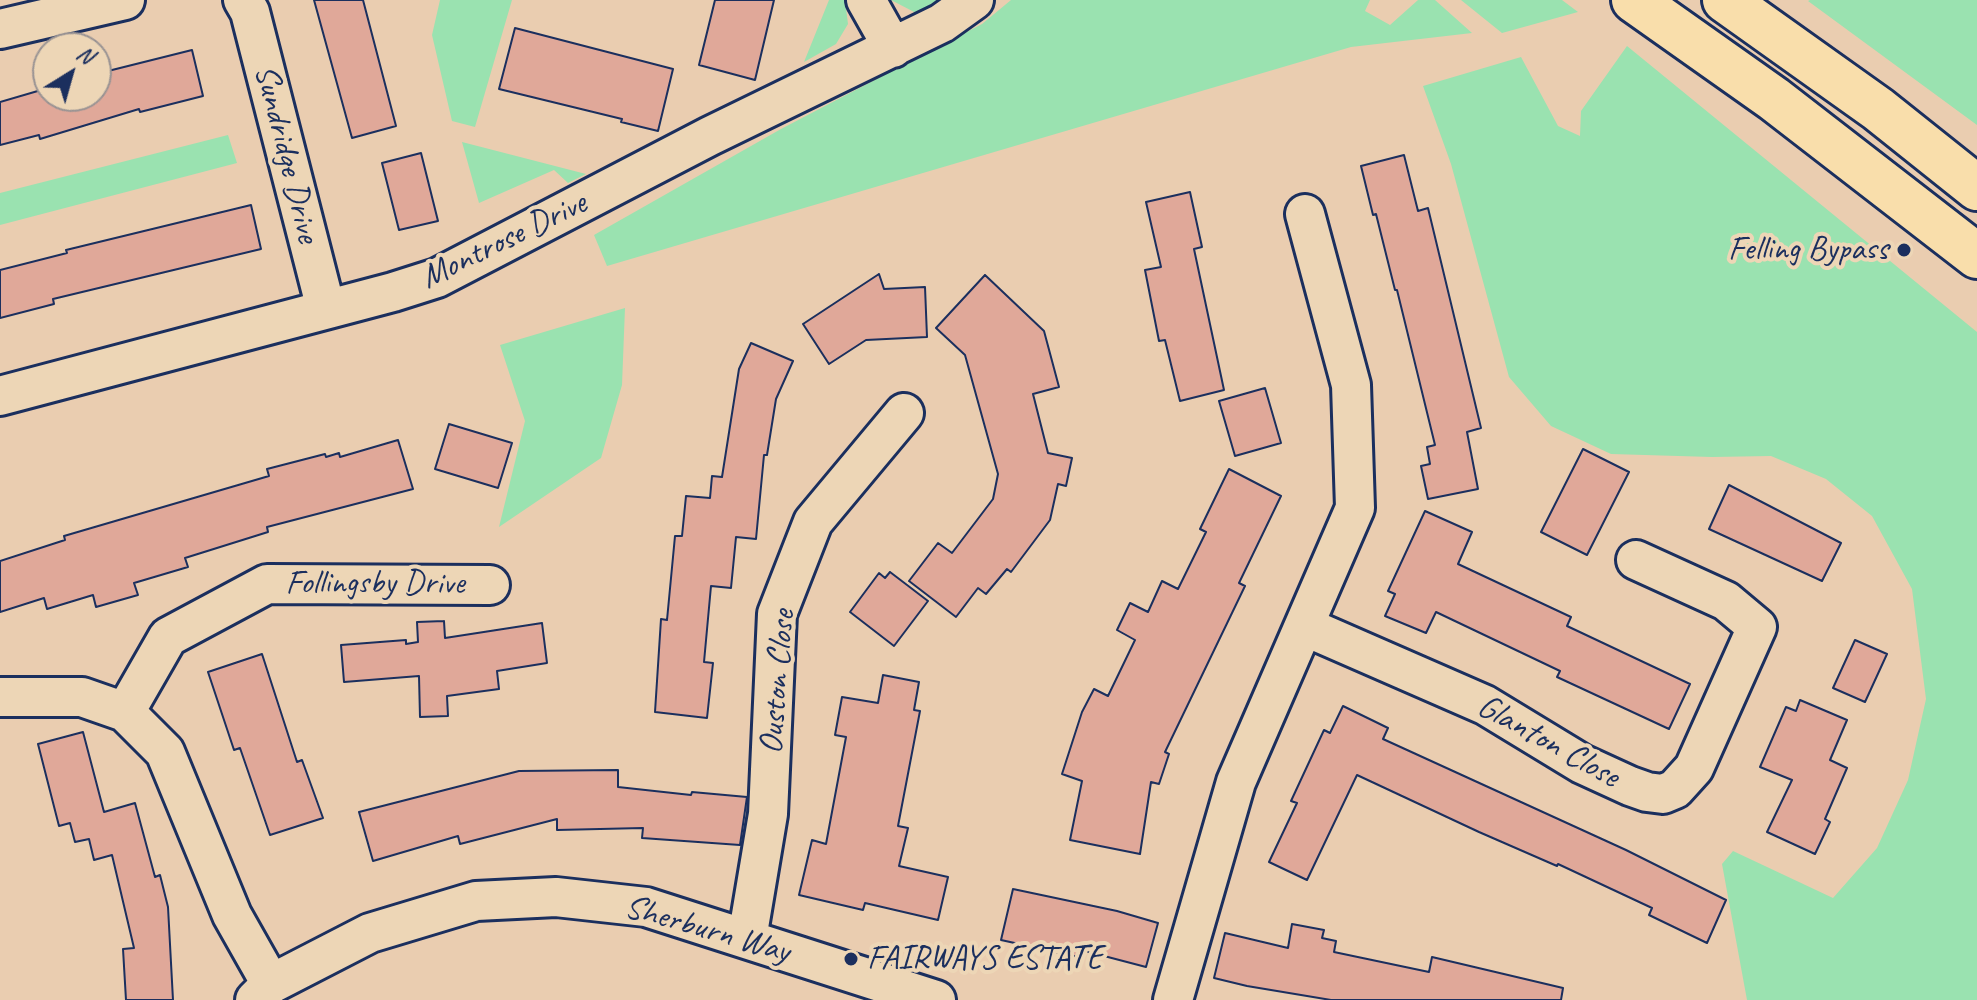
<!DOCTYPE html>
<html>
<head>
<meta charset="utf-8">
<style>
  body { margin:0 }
  #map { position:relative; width:1977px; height:1000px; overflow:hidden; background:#eacdb0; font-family:Caveat,sans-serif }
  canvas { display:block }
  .north { position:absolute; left:32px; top:32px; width:80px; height:80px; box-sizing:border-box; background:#edd6b6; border:2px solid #999393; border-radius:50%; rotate:37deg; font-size:22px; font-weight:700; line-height:32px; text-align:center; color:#1b2f5e }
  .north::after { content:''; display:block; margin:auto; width:28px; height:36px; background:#1b2f5e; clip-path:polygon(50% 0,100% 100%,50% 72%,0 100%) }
</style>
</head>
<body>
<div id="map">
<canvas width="1977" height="1000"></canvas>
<div class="north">N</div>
</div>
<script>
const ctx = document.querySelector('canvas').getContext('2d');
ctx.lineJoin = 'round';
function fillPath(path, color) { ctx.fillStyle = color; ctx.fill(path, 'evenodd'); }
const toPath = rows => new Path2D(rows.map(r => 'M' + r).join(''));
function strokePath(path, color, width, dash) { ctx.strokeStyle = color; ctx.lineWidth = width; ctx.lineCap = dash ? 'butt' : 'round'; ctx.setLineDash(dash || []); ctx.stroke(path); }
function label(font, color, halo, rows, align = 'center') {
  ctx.font = font + ' Caveat,sans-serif'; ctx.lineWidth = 8; ctx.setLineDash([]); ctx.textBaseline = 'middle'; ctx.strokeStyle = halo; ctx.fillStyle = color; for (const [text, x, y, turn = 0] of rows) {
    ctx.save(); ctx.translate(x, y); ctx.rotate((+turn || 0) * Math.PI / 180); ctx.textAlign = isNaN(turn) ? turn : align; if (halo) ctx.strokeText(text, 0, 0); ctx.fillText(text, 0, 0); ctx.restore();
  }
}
const green = toPath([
  [440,0,512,0,475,127,452,121,432,35],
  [829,0,845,0,848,24,836,44,804,62],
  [891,0,937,0,918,14],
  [1011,0,1370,0,1365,11,1390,25,1418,0,1435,0,1472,33,1351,47,607,266,594,235,781,129,982,24],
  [1461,0,1562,0,1578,12,1502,33],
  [1977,0,1977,125,1808,1,1810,0],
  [1627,46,1977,332,1977,1000,1747,1000,1722,864,1733,851,1833,898,1877,848,1908,780,1926,699,1912,589,1872,516,1826,479,1771,456,1712,457,1611,454,1551,426,1509,377,1451,164,1423,86,1521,57,1558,126,1580,136,1581,111],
  [228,135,237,163,0,225,0,193],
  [462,142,586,174,568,183,554,170,479,203],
  [625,308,622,385,601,458,499,527,525,421,500,345]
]);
const building = toPath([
  [314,0,363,0,396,126,352,138,314,0],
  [715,0,774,0,755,80,699,65,715,0],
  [515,28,673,69,658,131,621,122,622,119,499,89,515,28],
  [192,50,203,96,140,112,139,109,40,139,39,135,0,145,0,102,48,88,48,96,96,96,96,74,192,50],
  [421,153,438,221,399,230,382,163,421,153],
  [1404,155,1418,211,1428,208,1481,428,1467,432,1478,489,1428,499,1421,466,1430,464,1427,447,1435,445,1397,290,1395,290,1376,214,1373,215,1361,166,1404,155],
  [1190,192,1202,247,1194,249,1224,390,1180,401,1165,340,1159,341,1145,270,1161,267,1146,202,1190,192],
  [251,205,261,249,53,299,54,304,0,318,0,270,67,253,66,250,251,205],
  [879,274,884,289,925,287,927,337,866,340,829,364,803,324,879,274],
  [985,275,1044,331,1059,387,1033,394,1048,453,1072,458,1066,486,1058,484,1050,520,1011,572,1007,569,986,594,978,588,956,617,909,581,938,543,952,553,993,499,998,474,965,355,936,328,985,275],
  [751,343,793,361,776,399,767,455,764,455,756,539,736,537,731,588,711,586,704,662,713,663,707,718,655,712,661,619,667,620,675,536,682,536,686,496,710,498,712,476,722,477,739,369,751,343],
  [1265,388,1281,443,1235,456,1219,401,1265,388],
  [449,424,512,443,498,488,435,469,449,424],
  [398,440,413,489,267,527,268,532,185,558,188,567,134,583,138,595,96,607,93,595,47,609,44,598,0,612,0,561,65,540,64,536,269,476,267,469,325,454,326,457,339,453,340,457,398,440],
  [1583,449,1629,472,1587,555,1541,532,1583,449],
  [1229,469,1281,496,1239,583,1245,586,1165,752,1169,754,1159,784,1151,782,1140,854,1070,840,1082,781,1062,774,1082,712,1094,689,1108,696,1135,640,1117,630,1130,603,1148,612,1162,581,1178,589,1206,532,1200,529,1229,469],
  [1729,485,1841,543,1822,581,1709,529,1729,485],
  [1425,511,1472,532,1458,564,1571,617,1567,626,1690,684,1669,729,1557,677,1560,671,1436,612,1426,633,1385,616,1395,594,1388,591,1425,511],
  [890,572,928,601,894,646,850,612,879,573,885,578,890,572],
  [444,621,445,638,542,623,547,663,497,671,499,689,447,696,448,716,420,717,419,676,344,682,341,645,406,640,406,644,418,642,417,622,444,621],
  [1855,640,1887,654,1865,702,1833,688,1855,640],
  [262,654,297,762,302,760,323,818,270,835,240,748,234,750,208,672,262,654],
  [883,675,919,682,914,710,920,711,898,826,908,828,899,866,948,877,938,920,865,903,863,910,799,895,812,840,826,844,846,737,835,735,842,697,878,703,883,675],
  [1800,700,1847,720,1830,760,1847,768,1825,819,1830,822,1815,854,1767,832,1792,780,1760,767,1786,707,1796,711,1800,700],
  [1343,706,1388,728,1383,739,1626,850,1726,900,1707,943,1649,915,1652,908,1558,864,1557,866,1479,832,1357,775,1307,880,1269,862,1297,803,1291,801,1324,730,1330,733,1343,706],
  [83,732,104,812,135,803,155,877,160,875,168,907,173,1000,126,1000,123,949,134,948,112,855,94,860,89,839,75,842,70,823,59,826,38,744,83,732],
  [618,770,618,787,691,795,692,792,747,797,740,845,642,838,643,828,557,830,557,819,460,844,458,836,373,861,359,812,519,771,618,770],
  [1013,889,1117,911,1158,923,1146,967,1085,951,1083,958,1001,940,1013,889],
  [1292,924,1324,930,1322,938,1336,941,1334,952,1429,972,1432,957,1563,988,1561,1000,1331,1000,1247,986,1214,978,1225,933,1288,948,1292,924]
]);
const street = toPath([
  [243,0,250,12,326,309],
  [866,0,893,48],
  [0,29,125,0],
  [0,396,393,292,437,278,710,136,942,23,974,0],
  [1304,626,1485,705,1582,764,1630,786,1647,792,1663,794,1675,789,1694,768,1757,627,1726,601,1636,560],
  [0,697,82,697,125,712,165,752,232,915,271,984],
  [125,712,168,637,267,584,490,585],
  [747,939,768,814,777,614,813,522,904,413],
  [255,1000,271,984,370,933,476,901,556,897,646,907,936,1000],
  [1173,1000,1236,782,1355,508,1351,385,1305,214]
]);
const highway = toPath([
  [1634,0,1774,99,1977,256],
  [1725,0,1878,109,1977,188]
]);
const markers = [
  [1904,250,8,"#1b2f5e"],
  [851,959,8,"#1b2f5e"]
];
const streetNames = [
  ["Sundridge Drive",286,154,76],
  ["Montrose Drive",504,241,-26],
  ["Follingsby Drive",375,584],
  ["Ouston Close",778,682,-85],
  ["Glanton Close",1548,742,29],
  ["Sherburn Way",707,930,16]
];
const poiNames = [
  ["Felling Bypass",1888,250],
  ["FAIRWAYS ESTATE",867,959,"left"]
];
fillPath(green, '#9ae2b0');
fillPath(building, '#e0a899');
strokePath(building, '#1b2f5e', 2);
strokePath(street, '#1b2f5e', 44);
strokePath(highway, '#1b2f5e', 50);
strokePath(street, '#edd6b6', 38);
strokePath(highway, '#f9deab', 44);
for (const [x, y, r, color] of markers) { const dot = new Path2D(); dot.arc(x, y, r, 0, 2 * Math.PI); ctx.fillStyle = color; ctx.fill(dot); strokePath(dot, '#edd6b6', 3); }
label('34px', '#1b2f5e', '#edd6b6', streetNames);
label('34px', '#1b2f5e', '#edd6b6', poiNames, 'right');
</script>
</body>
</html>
